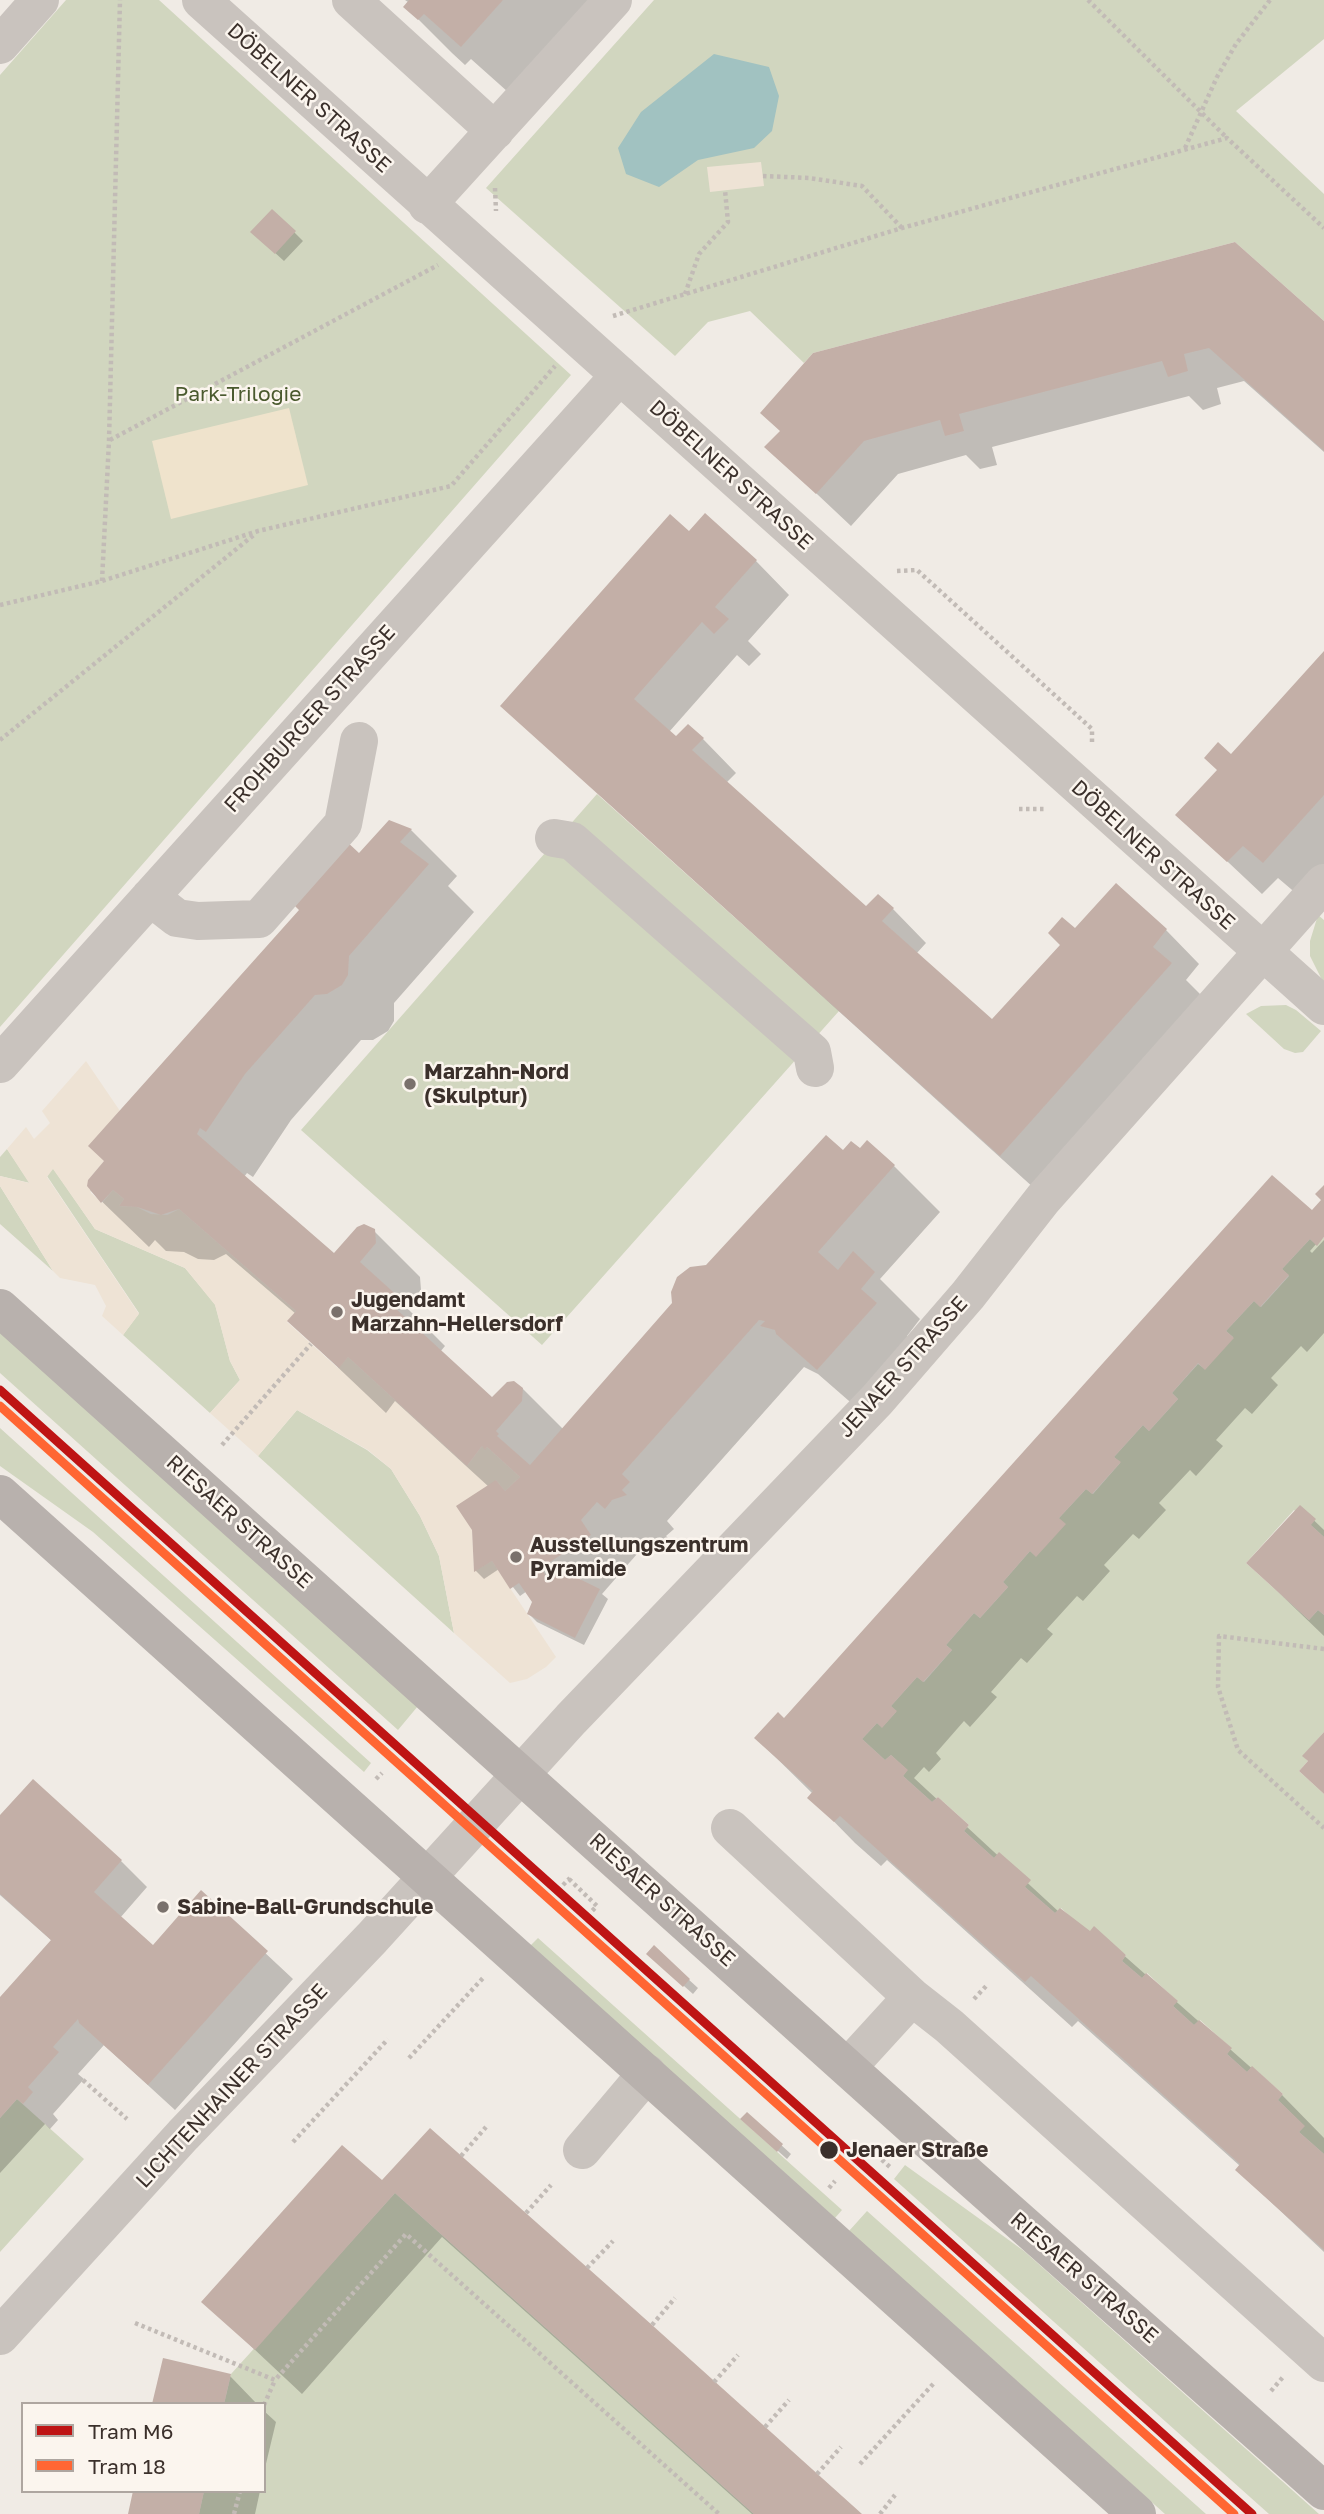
<!DOCTYPE html>
<html>
<head>
<meta charset="utf-8">
<style>
  body { margin:0 }
  #map { position:relative; width:1324px; height:2514px; overflow:hidden; background:#f0ebe5; font-family:"Golos Text",sans-serif }
  canvas { display:block }
  .legend { position:absolute; left:21px; top:2402px; width:245px; height:91px; box-sizing:border-box; background:#fbf5ee; border:2px solid #aea6a0; margin:0; padding:9px 12px; list-style:none; font-size:21px; color:#3b302b }
  .legend li { display:flex; align-items:center; gap:14px; height:35px }
  .legend b { width:35px; border:2px solid #aea6a0 }
</style>
</head>
<body>
<div id="map">
<canvas width="1324" height="2514"></canvas>
<ul class="legend">
<li><b style="height:9px;background:#be1414"></b>Tram M6</li>
<li><b style="height:9px;background:#f63"></b>Tram 18</li>
</ul>
</div>
<script>
const ctx = document.querySelector('canvas').getContext('2d');
ctx.lineJoin = 'round';
function fillPath(path, color) { ctx.fillStyle = color; ctx.fill(path, 'evenodd'); }
const toPath = rows => new Path2D(rows.map(r => 'M' + r).join(''));
function strokePath(path, color, width, dash) { ctx.strokeStyle = color; ctx.lineWidth = width; ctx.lineCap = dash ? 'butt' : 'round'; ctx.setLineDash(dash || []); ctx.stroke(path); }
function label(font, color, halo, rows, align = 'center') {
  ctx.font = font + ' "Golos Text",sans-serif'; ctx.lineWidth = 5; ctx.setLineDash([]); ctx.textBaseline = 'middle'; ctx.strokeStyle = halo; ctx.fillStyle = color; for (const [text, x, y, turn = 0] of rows) {
    ctx.save(); ctx.translate(x, y); ctx.rotate((+turn || 0) * Math.PI / 180); ctx.textAlign = isNaN(turn) ? turn : align; if (halo) ctx.strokeText(text, 0, 0); ctx.fillText(text, 0, 0); ctx.restore();
  }
}
const green = toPath([
  [66,0,159,0,571,375,0,1027,0,75],
  [654,0,1324,0,1324,39,1236,111,1324,194,1324,321,1235,242,813,353,804,363,750,311,708,322,675,356,486,188],
  [597,794,839,1011,542,1345,301,1130],
  [1318,915,1324,920,1324,984,1310,956,1310,941],
  [1286,1005,1296,1010,1321,1031,1303,1052,1295,1053,1284,1049,1246,1014,1261,1006],
  [7,1149,30,1183,0,1176,0,1157],
  [53,1168,95,1229,185,1268,215,1304,230,1361,240,1380,210,1413,123,1335,139,1313,47,1176],
  [0,1186,53,1271,0,1224],
  [1324,1237,1324,1537,1294,1510,1246,1563,1309,1620,1318,1610,1324,1615,1324,1732,1303,1756,1308,1761,1299,1771,1324,1794,1324,2154,1299,2132,1304,2126,1278,2100,1283,2094,1252,2067,1247,2072,1227,2054,1231,2048,1200,2020,1194,2025,1173,2006,1177,2001,1147,1973,1142,1978,1122,1961,1126,1955,1078,1924,1061,1908,1055,1913,1025,1887,999,1853,994,1858,964,1831,969,1825,938,1797,932,1802,903,1776,907,1770,891,1755,885,1760,862,1739,877,1723,882,1727,896,1712,891,1706,917,1677,924,1682,952,1650,946,1645,974,1613,980,1618,1008,1587,1003,1582,1030,1551,1036,1556,1059,1518,1086,1489,1093,1494,1120,1463,1114,1457,1143,1425,1149,1431,1178,1399,1172,1393,1198,1364,1205,1369,1233,1337,1226,1331,1254,1301,1261,1307,1289,1276,1282,1269,1310,1239,1317,1245],
  [0,1332,418,1706,398,1730,0,1373],
  [297,1410,367,1450,391,1469,420,1516,439,1556,454,1633,258,1456],
  [0,1428,371,1763,364,1772,93,1532,0,1466],
  [538,1938,842,2210,835,2218,530,1946],
  [17,2099,84,2159,0,2252,0,2118],
  [905,2165,1024,2251,1319,2514,1269,2514,894,2179],
  [395,2193,754,2514,199,2514,204,2491,264,2491,264,2404,224,2404,231,2374],
  [867,2211,1206,2514,1165,2514,849,2231]
]);
const sand = toPath([
  [289,408,308,485,171,519,152,441]
]);
const plaza = toPath([
  [761,162,764,186,710,192,707,167],
  [86,1061,120,1111,104,1161,88,1180,91,1193,102,1203,113,1190,124,1199,119,1206,137,1207,151,1214,167,1215,179,1209,296,1311,287,1322,338,1368,348,1357,467,1466,482,1446,485,1449,487,1447,520,1477,505,1491,496,1480,472,1530,474,1571,492,1561,556,1657,546,1667,527,1679,510,1683,454,1633,439,1556,420,1516,391,1469,368,1450,297,1410,258,1456,210,1413,240,1380,230,1361,215,1305,185,1268,95,1229,53,1169,47,1177,139,1314,123,1335,102,1316,106,1306,95,1285,60,1278,53,1271,0,1186,0,1176,29,1183,7,1149,26,1127,34,1139,50,1123,42,1111]
]);
const water = toPath([
  [714,54,769,67,779,96,772,131,754,148,698,160,659,187,626,174,618,148,641,112]
]);
const shadow = toPath([
  [405,0,591,0,508,92,471,59,465,65,452,53,405,6,408,2],
  [294,232,303,241,284,261,261,240],
  [1324,324,1324,452,1244,381,1217,388,1221,404,1203,410,1189,396,992,447,997,465,980,469,966,455,898,474,851,526,767,447,782,432],
  [689,534,756,561,789,595,748,641,761,654,749,666,737,655,669,732,676,738,703,739,736,773,726,783,867,909,893,909,926,943,916,954,992,1021,1075,931,1166,930,1199,964,1186,980,1204,998,1035,1189,502,706],
  [1324,653,1324,866,1298,895,1278,878,1262,894,1178,815],
  [389,822,411,830,457,876,448,886,474,912,394,1003,394,1021,388,1031,373,1040,361,1040,291,1120,253,1177,247,1173,244,1177,334,1256,374,1231,420,1277,421,1290,406,1307,445,1346,440,1352,492,1400,521,1387,564,1430,707,1267,843,1153,894,1166,940,1212,880,1279,920,1319,907,1336,921,1351,864,1414,818,1374,804,1367,667,1521,674,1529,666,1536,671,1541,659,1545,652,1554,644,1546,602,1594,608,1599,584,1645,537,1622,529,1614,534,1602,527,1591,520,1596,499,1569,484,1579,476,1571,474,1529,489,1487,395,1401,386,1413,289,1321,296,1314,226,1254,214,1260,198,1259,184,1252,166,1251,155,1240,149,1247,90,1190],
  [562,1566,567,1566,583,1582,558,1570],
  [1324,1188,1324,1235,1310,1251,1312,1253,1324,1240,1324,1333,1307,1352,1301,1346,1271,1378,1278,1385,1252,1414,1245,1408,1216,1440,1223,1446,1196,1476,1190,1470,1159,1503,1166,1510,1139,1539,1133,1534,1104,1565,1110,1571,1083,1601,1077,1596,1047,1629,1053,1634,1027,1663,1021,1658,991,1692,997,1697,970,1727,964,1721,936,1753,941,1759,929,1772,924,1767,914,1778,1059,1912,1090,1934,1094,1929,1282,2095,1324,2138,1324,2252,1237,2170,1240,2166,1078,2021,1072,2027,887,1860,881,1866,855,1843,810,1797,813,1794,756,1738,784,1720,1312,1213,1323,1200],
  [1300,1507,1324,1530,1324,1636,1248,1563],
  [0,1818,121,1861,147,1887,120,1918,153,1947,201,1893,293,1979,175,2110,104,2045,78,2074,84,2079,53,2114,58,2120,50,2129,45,2124,0,2173,0,2000,52,1941,0,1895],
  [654,1948,698,1988,693,1994,657,1962],
  [747,2114,791,2154,787,2159,751,2127],
  [382,2183,860,2514,752,2514,442,2237,302,2394,204,2302],
  [230,2376,257,2404,154,2404],
  [264,2411,276,2422,264,2472],
  [135,2491,260,2491,255,2514,129,2514]
]);
const building = toPath([
  [409,0,503,0,461,47,424,14,418,20,403,7],
  [272,209,296,231,275,254,250,232],
  [1235,242,1324,321,1324,451,1209,348,1184,354,1188,371,1168,377,1162,361,959,414,964,431,945,436,940,420,864,441,816,494,764,447,780,431,760,413,813,353],
  [705,513,757,560,715,607,729,619,714,634,702,622,634,699,676,736,688,724,704,738,692,750,866,906,878,894,894,908,882,921,992,1019,1060,945,1048,933,1062,917,1075,928,1116,883,1167,929,1153,947,1172,963,1000,1156,500,706,670,514,689,531],
  [1324,651,1324,795,1263,863,1243,846,1227,862,1175,815,1217,770,1204,758,1218,742,1231,754],
  [389,820,412,829,400,842,429,864,349,956,348,975,342,985,327,994,315,995,245,1074,206,1132,200,1128,197,1134,334,1253,357,1227,364,1224,375,1229,376,1243,360,1262,401,1299,394,1307,492,1397,507,1382,514,1381,523,1388,522,1401,496,1431,499,1434,497,1436,530,1465,672,1303,671,1292,677,1277,690,1267,706,1265,826,1135,843,1150,851,1141,860,1148,867,1140,895,1165,818,1252,838,1270,853,1251,875,1272,861,1289,877,1303,817,1370,776,1334,775,1330,760,1326,765,1321,759,1320,622,1474,630,1482,622,1490,627,1495,612,1500,605,1509,597,1502,581,1520,591,1535,541,1568,546,1576,551,1565,600,1589,575,1638,527,1614,532,1602,519,1583,510,1589,492,1561,474,1572,472,1530,456,1506,496,1480,505,1491,520,1477,487,1447,485,1450,482,1446,467,1466,348,1357,339,1368,287,1321,296,1311,179,1209,161,1215,137,1207,119,1206,124,1199,113,1190,101,1203,87,1186,88,1180,104,1161,88,1146,299,910,290,901,344,839,359,853],
  [1272,1175,1312,1210,1321,1200,1315,1194,1324,1185,1324,1237,1317,1246,1310,1239,1282,1269,1289,1275,1260,1307,1254,1301,1226,1331,1234,1338,1205,1370,1198,1363,1172,1393,1178,1399,1149,1431,1143,1425,1114,1457,1121,1462,1092,1494,1086,1489,1059,1518,1066,1524,1036,1557,1030,1551,1003,1582,1008,1587,980,1618,974,1613,946,1645,952,1650,923,1682,917,1677,891,1706,897,1711,882,1728,877,1723,862,1739,885,1760,891,1755,908,1770,903,1776,932,1802,938,1797,969,1825,964,1831,994,1858,999,1852,1031,1880,1025,1887,1055,1913,1060,1908,1090,1931,1094,1926,1126,1955,1122,1961,1142,1978,1146,1973,1178,2001,1173,2006,1194,2025,1199,2020,1232,2048,1227,2054,1247,2072,1252,2066,1283,2094,1278,2100,1305,2126,1299,2132,1324,2154,1324,2250,1235,2170,1240,2164,1031,1976,1025,1982,840,1816,834,1822,807,1798,813,1791,754,1738,778,1712,784,1718],
  [1300,1505,1316,1519,1311,1525,1324,1537,1324,1615,1318,1610,1309,1620,1246,1563],
  [1324,1732,1324,1794,1299,1771,1308,1761,1302,1756],
  [33,1779,122,1860,94,1892,153,1945,201,1890,268,1951,148,2085,79,2023,78,2019,53,2047,59,2052,28,2087,33,2092,23,2104,17,2099,0,2118,0,1997,51,1940,0,1894,0,1815],
  [654,1945,690,1979,683,1987,646,1954],
  [747,2112,783,2144,777,2152,740,2119],
  [430,2128,652,2325,862,2514,754,2514,395,2193,255,2350,201,2302,342,2145,382,2180],
  [163,2358,231,2374,224,2404,152,2404],
  [133,2491,204,2491,199,2514,128,2514]
]);
const path = toPath([
  [1088,0,1226,137],
  [1185,148,1217,77,1236,44,1270,0],
  [763,176,809,178,862,186,902,228],
  [495,188,496,211],
  [685,294,699,254,728,222,725,190],
  [613,316,902,228,1227,138,1324,228],
  [110,440,438,265],
  [897,571,917,570,1092,729,1092,744],
  [102,581,109,441,120,0],
  [0,605,102,581,258,531,451,486,555,366],
  [0,740,255,534],
  [1019,809,1044,809],
  [222,1445,311,1344],
  [1324,1649,1219,1636,1218,1687,1238,1750,1324,1828],
  [376,1779,382,1773],
  [569,1879,597,1906,592,1911],
  [563,1885,570,1878],
  [974,1999,988,1984],
  [409,2058,483,1978],
  [83,2080,127,2119],
  [293,2142,388,2039],
  [861,2149,865,2145,890,2167],
  [461,2156,486,2127],
  [829,2188,835,2181],
  [526,2213,551,2185],
  [587,2268,613,2241],
  [135,2323,275,2380,406,2234,719,2514],
  [652,2325,675,2298],
  [714,2382,738,2355],
  [1271,2391,1283,2377],
  [264,2405,275,2380],
  [765,2427,789,2400],
  [860,2464,934,2383],
  [817,2474,841,2447],
  [234,2514,240,2491],
  [880,2514,895,2495]
]);
const minor = toPath([
  [201,0,1324,1006],
  [351,0,495,131],
  [0,45,40,0],
  [427,205,613,0],
  [554,838,572,841,812,1052,815,1068],
  [150,897,177,918,198,921,259,919,343,824,359,741],
  [0,1064,620,375],
  [730,1828,912,1997,949,2026,1324,2363],
  [848,2067,912,1997],
  [582,2150,647,2073],
  [0,2336,183,2135,372,1938,571,1719,877,1400,968,1295,1043,1199,1324,883]
]);
const major = toPath([
  [0,1308,920,2133,1324,2491],
  [0,1494,1137,2514]
]);
const tram1 = toPath([
  [0,1390,1252,2514]
]);
const tram2 = toPath([
  [0,1406,1234,2514]
]);
const markers = [
  [410,1084,7,"#7a716c"],
  [337,1312,7,"#7a716c"],
  [516,1557,7,"#7a716c"],
  [163,1907,7,"#7a716c"],
  [829,2150,10,"#3b302b"]
];
const streetNames = [
  ["DÖBELNER STRASSE",309,98,42],
  ["DÖBELNER STRASSE",731,475,42],
  ["FROHBURGER STRASSE",310,719,-48],
  ["DÖBELNER STRASSE",1153,855,42],
  ["JENAER STRASSE",903,1367,-48],
  ["RIESAER STRASSE",239,1522,42],
  ["RIESAER STRASSE",662,1900,42],
  ["LICHTENHAINER STRASSE",232,2086,-47],
  ["RIESAER STRASSE",1084,2278,41]
];
const parkNames = [
  ["Park-Trilogie",238,394]
];
const poiNames = [
  ["Marzahn-Nord",424,1072],
  ["(Skulptur)",424,1096],
  ["Jugendamt",351,1300],
  ["Marzahn-Hellersdorf",351,1324],
  ["Ausstellungszentrum",530,1545],
  ["Pyramide",530,1569],
  ["Sabine-Ball-Grundschule",177,1907]
];
const stopNames = [
  ["Jenaer Straße",846,2150]
];
fillPath(green, '#d1d6bf');
fillPath(sand, '#efe3cc');
fillPath(plaza, '#eee3d5');
fillPath(water, '#a1c2c1');
fillPath(shadow, '#0003');
fillPath(building, '#c3afa7');
strokePath(path, '#c2bbb6', 4.5, [3.5, 3.5]);
strokePath(minor, '#c9c3be', 38);
strokePath(major, '#b8b1ad', 38);
strokePath(tram1, '#be1414', 9);
strokePath(tram2, '#f63', 9);
for (const [x, y, r, color] of markers) { const dot = new Path2D(); dot.arc(x, y, r, 0, 2 * Math.PI); ctx.fillStyle = color; ctx.fill(dot); strokePath(dot, '#fbf5ee', 2.5); }
label('21px', '#3b302b', '#fbf5ee', streetNames);
label('21px', '#4a5a2e', '#fbf5ee', parkNames);
label('bold 21px', '#3b302b', '#fbf5ee', poiNames, 'left');
label('bold 21px', '#3b302b', '#fbf5ee', stopNames, 'left');
</script>
</body>
</html>
